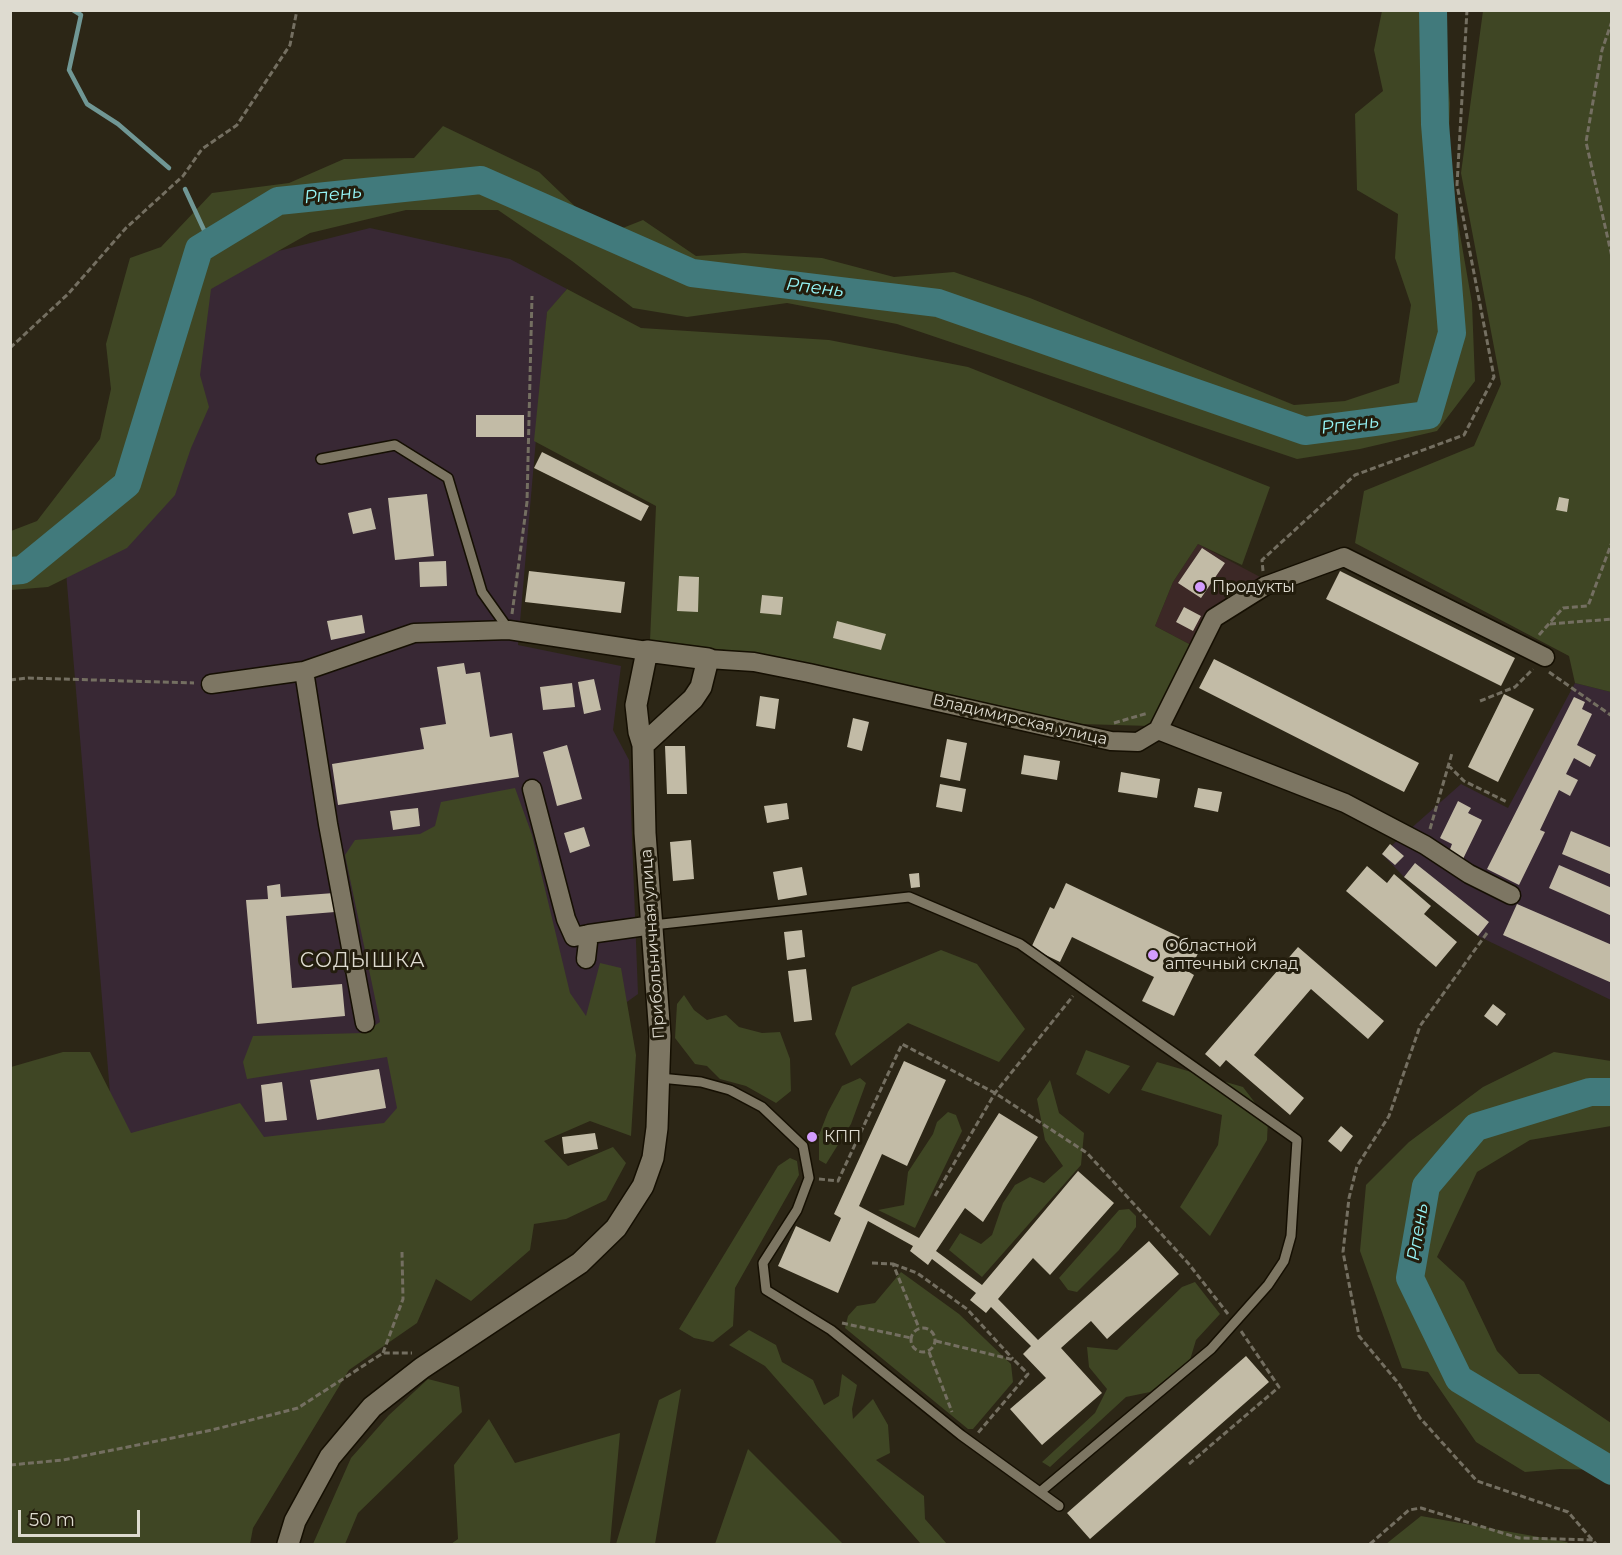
<!DOCTYPE html>
<html>
<head>
<meta charset="utf-8">
<style>
  body { margin:0 }
  #map { position:relative; width:1622px; height:1555px; overflow:hidden; background:#2c2616; font-family:Montserrat,sans-serif }
  canvas { display:block }
  .frame { position:absolute; inset:0; border:12px solid #dedbd0; pointer-events:none }
  .scale { position:absolute; left:18px; top:1510px; width:122px; height:27px; box-sizing:border-box; border:3px solid #dedbd0; border-top:0; padding-left:8px; font-size:18px; line-height:21px; white-space:nowrap; color:#dedbd0; -webkit-text-stroke:4px #231d0d; paint-order:stroke }
</style>
</head>
<body>
<div id="map">
<canvas width="1622" height="1555"></canvas>
<div class="frame"></div>
<div class="scale">50 m</div>
</div>
<script>
const ctx = document.querySelector('canvas').getContext('2d');
ctx.lineJoin = 'round';
function fillPath(path, color) { ctx.fillStyle = color; ctx.fill(path, 'evenodd'); }
const toPath = rows => new Path2D(rows.map(r => 'M' + r).join(''));
function strokePath(path, color, width, dash) { ctx.strokeStyle = color; ctx.lineWidth = width; ctx.lineCap = dash ? 'butt' : 'round'; ctx.setLineDash(dash || []); ctx.stroke(path); }
function label(font, color, halo, rows, align = 'center') {
  ctx.font = font + ' Montserrat,sans-serif'; ctx.lineWidth = 6; ctx.setLineDash([]); ctx.textBaseline = 'middle'; ctx.strokeStyle = halo; ctx.fillStyle = color; for (const [text, x, y, turn = 0] of rows) {
    ctx.save(); ctx.translate(x, y); ctx.rotate((+turn || 0) * Math.PI / 180); ctx.textAlign = isNaN(turn) ? turn : align; if (halo) ctx.strokeText(text, 0, 0); ctx.fillText(text, 0, 0); ctx.restore();
  }
}
const commercial = toPath([
  [1198,544,1262,578,1191,645,1155,626,1173,582]
]);
const industrial = toPath([
  [370,228,510,259,567,289,547,313,518,645,621,666,613,730,629,760,638,994,442,1135,116,1164,61,513,187,274],
  [1575,683,1611,692,1611,1000,1478,936,1404,877,1382,854,1461,784,1508,808]
]);
const green = toPath([
  [1382,11,1442,11,1450,103,1448,166,1472,303,1475,381,1437,431,1360,449,1297,459,897,324,787,303,687,317,633,308,572,261,498,210,406,210,310,233,211,289,200,375,209,407,191,448,175,495,127,548,48,587,11,590,11,531,37,521,100,439,111,389,106,344,130,258,161,247,212,193,289,183,344,159,414,158,443,126,539,172,605,235,643,220,696,256,744,253,822,258,894,277,954,272,1030,298,1294,405,1345,401,1399,383,1411,305,1395,258,1398,214,1357,190,1355,114,1383,91,1374,50],
  [1483,11,1611,11,1611,692,1575,683,1569,656,1355,543,1364,491,1474,446,1501,384,1461,173],
  [567,289,641,328,829,340,968,367,1270,487,1242,565,1198,544,1173,582,1155,626,1191,645,1150,726,1081,724,760,654,650,641,656,506,534,441,547,312],
  [515,788,532,835,570,993,586,1016,600,963,621,968,636,1055,631,1136,590,1121,544,1141,568,1166,613,1147,626,1163,606,1200,566,1219,534,1224,530,1250,471,1301,436,1279,417,1323,349,1370,253,1528,250,1544,11,1544,11,1067,63,1052,90,1052,131,1133,240,1103,264,1137,384,1123,397,1108,387,1057,247,1079,243,1062,253,1036,363,1033,380,1022,345,855,355,840,420,834,435,826,441,802],
  [941,950,977,964,1025,1029,999,1062,908,1023,851,1066,835,1034,852,987],
  [684,995,694,1010,707,1020,726,1015,739,1027,762,1033,780,1032,790,1059,791,1091,776,1103,746,1086,720,1079,707,1066,695,1064,675,1038,677,1004],
  [1086,1050,1130,1066,1109,1094,1076,1074],
  [1554,1052,1611,1061,1611,1126,1530,1140,1477,1172,1437,1257,1464,1282,1497,1351,1519,1374,1539,1374,1611,1423,1611,1480,1609,1470,1560,1469,1525,1472,1476,1442,1428,1372,1402,1368,1360,1251,1366,1185,1409,1142,1483,1087],
  [1157,1062,1243,1087,1268,1120,1267,1140,1210,1236,1180,1207,1218,1145,1222,1115,1141,1090],
  [860,1078,866,1083,851,1124,826,1164,819,1160,819,1135,828,1112,842,1086],
  [1050,1080,1059,1113,1084,1133,1081,1165,982,1277,949,1250,960,1233,981,1244,992,1235,1003,1203,1015,1185,1030,1177,1044,1183,1063,1166,1045,1140,1037,1099],
  [948,1112,956,1115,962,1131,915,1228,878,1210,904,1205,908,1172,933,1134,937,1122],
  [790,1158,797,1161,799,1175,735,1288,733,1326,713,1342,694,1338,679,1329,778,1166],
  [1129,1209,1136,1216,1136,1227,1119,1250,1077,1292,1068,1290,1059,1278,1119,1210],
  [901,1272,959,1314,1011,1364,1013,1382,973,1429,968,1429,845,1328,848,1316,857,1306,875,1303],
  [1195,1282,1220,1314,1196,1340,1190,1360,1150,1392,1126,1397,1050,1467,1042,1462,1095,1413,1107,1389,1089,1367,1087,1347,1117,1350,1182,1287],
  [749,1330,776,1345,782,1362,813,1380,824,1405,839,1396,842,1374,857,1385,852,1409,853,1419,873,1399,888,1425,890,1453,876,1460,924,1496,925,1519,947,1544,921,1544,765,1366,729,1345],
  [428,1379,459,1387,462,1412,358,1513,345,1544,313,1544,351,1458,389,1415],
  [681,1389,655,1544,616,1544,659,1400],
  [489,1419,515,1463,620,1433,610,1544,451,1544,458,1539,454,1465],
  [748,1449,843,1544,715,1544],
  [1421,1516,1567,1542,1569,1544,1386,1544]
]);
const stream = toPath([
  [73,10,81,15,69,70,87,104,118,124,169,168],
  [185,189,210,243]
]);
const river = toPath([
  [10,571,22,570,127,484,199,249,278,201,481,180,692,273,938,303,1305,431,1428,415,1452,333,1435,124,1433,10],
  [1612,1092,1590,1092,1476,1127,1426,1186,1410,1278,1459,1379,1612,1471]
]);
const building = toPath([
  [476,415,524,415,524,437,476,437],
  [542,452,649,506,641,521,534,468],
  [427,494,434,556,395,560,388,498],
  [1559,497,1569,499,1567,512,1556,510],
  [371,508,376,529,353,534,348,513],
  [1202,548,1225,563,1201,598,1178,583],
  [446,561,447,586,420,587,419,562],
  [529,571,625,582,621,613,525,602],
  [1340,571,1515,658,1501,686,1326,599],
  [679,576,699,577,698,612,677,611],
  [762,595,783,597,781,615,760,613],
  [1184,607,1201,616,1193,631,1176,622],
  [362,615,365,633,331,640,327,621],
  [837,621,886,634,881,650,833,638],
  [1214,659,1419,763,1404,792,1199,688],
  [464,663,466,674,480,672,490,737,512,733,519,777,338,805,332,764,424,749,420,728,446,724,437,667],
  [594,679,601,710,584,714,578,682],
  [572,683,575,707,543,710,540,687],
  [1504,694,1534,709,1498,782,1468,767],
  [760,696,779,699,775,729,756,726],
  [1574,697,1585,702,1582,709,1592,714,1577,745,1596,755,1590,767,1574,758,1566,774,1578,780,1570,796,1559,790,1540,830,1545,832,1519,885,1487,869],
  [853,718,869,722,862,751,847,747],
  [947,739,967,743,960,781,940,777],
  [567,745,582,799,557,806,543,752],
  [665,746,685,746,687,794,667,794],
  [1024,755,1060,761,1057,780,1021,774],
  [1121,772,1160,779,1157,798,1118,792],
  [940,784,966,789,962,812,936,807],
  [1198,788,1222,792,1218,812,1194,807],
  [1458,801,1471,808,1468,813,1482,820,1463,859,1449,852,1452,844,1440,838],
  [787,803,789,819,767,823,764,806],
  [418,808,420,826,393,830,390,811],
  [584,827,590,846,570,853,564,833],
  [1571,831,1612,848,1612,875,1562,854],
  [691,840,694,879,673,881,670,842],
  [1390,844,1404,856,1395,865,1382,854],
  [1415,863,1489,922,1478,936,1404,877],
  [1559,865,1612,888,1612,916,1549,888],
  [1367,866,1387,883,1394,874,1431,906,1424,914,1457,942,1436,967,1346,891],
  [802,867,807,895,778,900,773,872],
  [919,873,920,887,911,888,909,874],
  [1066,883,1201,947,1189,972,1194,975,1174,1016,1142,1001,1154,977,1072,937,1060,962,1031,948,1050,907,1054,909],
  [280,884,281,897,334,893,335,912,286,916,292,988,342,984,345,1016,257,1024,246,900,268,899,267,886],
  [1517,904,1612,945,1612,983,1503,935],
  [802,930,805,957,787,960,784,932],
  [1298,947,1384,1021,1368,1039,1311,989,1254,1055,1304,1098,1290,1115,1226,1060,1220,1067,1205,1054],
  [806,969,812,1020,794,1022,788,971],
  [1493,1004,1506,1014,1497,1026,1484,1016],
  [904,1061,946,1080,907,1166,882,1154,859,1206,919,1238,999,1113,1038,1137,983,1222,965,1208,936,1251,982,1285,1078,1171,1114,1203,1050,1275,1033,1258,998,1299,1038,1340,1149,1241,1179,1274,1107,1339,1091,1321,1061,1348,1102,1393,1042,1445,1010,1409,1046,1378,1023,1354,1031,1346,991,1307,986,1313,970,1300,976,1293,932,1259,928,1265,910,1251,913,1246,868,1221,838,1293,778,1266,796,1226,830,1242,841,1218,834,1214],
  [379,1069,386,1108,317,1120,310,1080],
  [282,1082,287,1120,265,1122,261,1085],
  [1341,1126,1353,1136,1341,1152,1328,1141],
  [813,1130,819,1135,811,1143,806,1138],
  [595,1133,598,1149,564,1154,562,1137],
  [1246,1356,1269,1382,1090,1539,1067,1513]
]);
const path = toPath([
  [1612,21,1602,50,1586,142,1612,257],
  [10,348,68,294,126,228,183,176,202,149,237,125,290,45,297,10],
  [1263,571,1262,560,1355,475,1464,435,1494,377,1457,185,1467,10],
  [512,614,527,502,532,296],
  [1550,624,1612,619],
  [1539,635,1563,608,1588,606,1612,542],
  [1549,672,1612,716],
  [10,680,28,678,194,683],
  [1480,701,1515,687,1533,669],
  [1114,723,1148,713],
  [1448,765,1464,781,1507,802],
  [1430,829,1452,753],
  [1487,933,1420,1026,1389,1116,1357,1166,1349,1198,1343,1252,1359,1336,1399,1384,1420,1418,1477,1481,1568,1512,1596,1544],
  [819,1179,838,1181,902,1044,995,1093,1087,1153,1188,1263,1228,1314],
  [935,1196,995,1093,1073,996],
  [872,1263,893,1264,919,1328],
  [893,1264,917,1273,967,1309,1013,1359],
  [842,1323,911,1338],
  '911 1340a12 12 0 1 1 24 0a12 12 0 1 1-24 0Z',
  [936,1341,1014,1360,1028,1374,977,1434],
  [929,1352,952,1412],
  [383,1353,403,1299,402,1252],
  [1189,1464,1279,1387,1241,1331],
  [10,1465,63,1460,212,1430,298,1408,383,1353,412,1353],
  [1370,1544,1409,1510,1421,1508,1519,1538,1593,1540]
]);
const service = toPath([
  [321,459,395,445,448,478,482,592,509,630],
  [653,925,909,897,1020,944,1297,1140,1291,1236,1284,1261,1268,1285,1211,1349,1040,1492],
  [660,1078,701,1082,730,1090,762,1107,803,1146,809,1178,797,1210,763,1263,766,1290,831,1330,961,1435,1059,1506]
]);
const minor = toPath([
  [708,659,754,662,809,673,1111,741,1138,742,1158,730],
  [304,671,328,824,365,1023],
  [211,684,304,671,414,633,509,630,647,651],
  [1158,730,1214,618,1265,586,1344,557,1545,657],
  [1158,730,1345,803,1425,845,1469,874,1511,895],
  [532,789,566,919,574,937,589,934],
  [586,959,589,934,653,925]
]);
const tertiary = toPath([
  [288,1544,295,1521,330,1457,372,1407,422,1368,580,1263,616,1228,643,1186,653,1158,657,1128,660,1036,645,833,643,745,639,732,636,705,647,651,708,659,701,687,693,699,643,745]
]);
const markers = [
  [1200,587,6,"#d39cfd"],
  [1153,955,6,"#d39cfd"],
  [812,1137,6,"#d39cfd"]
];
const poiNames = [
  ["Продукты",1212,587],
  ["Областной",1165,946],
  ["аптечный склад",1165,964],
  ["КПП",824,1137]
];
const streetNames = [
  ["Владимирская улица",1020,720,13],
  ["Прибольничная улица",653,944,-94]
];
const waterNames = [
  ["Рпень",333,195,-6],
  ["Рпень",815,288,7],
  ["Рпень",1350,425,-7],
  ["Рпень",1418,1232,-81]
];
const quarterNames = [
  ["СОДЫШКА",363,961]
];
fillPath(commercial, '#3c2826');
fillPath(industrial, '#382834');
fillPath(green, '#3f4624');
strokePath(stream, '#709795', 4.5);
strokePath(river, '#417a7c', 28);
fillPath(building, '#c2bba6');
strokePath(service, '#150f02', 12);
strokePath(minor, '#150f02', 21);
strokePath(tertiary, '#150f02', 24);
strokePath(path, '#746f61', 3, [6, 3]);
strokePath(service, '#7d7663', 9);
strokePath(minor, '#7d7663', 18);
strokePath(tertiary, '#7d7663', 21);
for (const [x, y, r, color] of markers) { const dot = new Path2D(); dot.arc(x, y, r, 0, 2 * Math.PI); ctx.fillStyle = color; ctx.fill(dot); strokePath(dot, '#231d0d', 2); }
label('16px', '#dedbd0', '#231d0d', poiNames, 'left');
label('16px', '#dedbd0', '#231d0d', streetNames);
label('italic 18px', '#97f6f8', '#231d0d', waterNames);
ctx.letterSpacing = '1.5px';
label('20px', '#dedbd0', '#231d0d', quarterNames);
ctx.letterSpacing = '0px';
</script>
</body>
</html>
